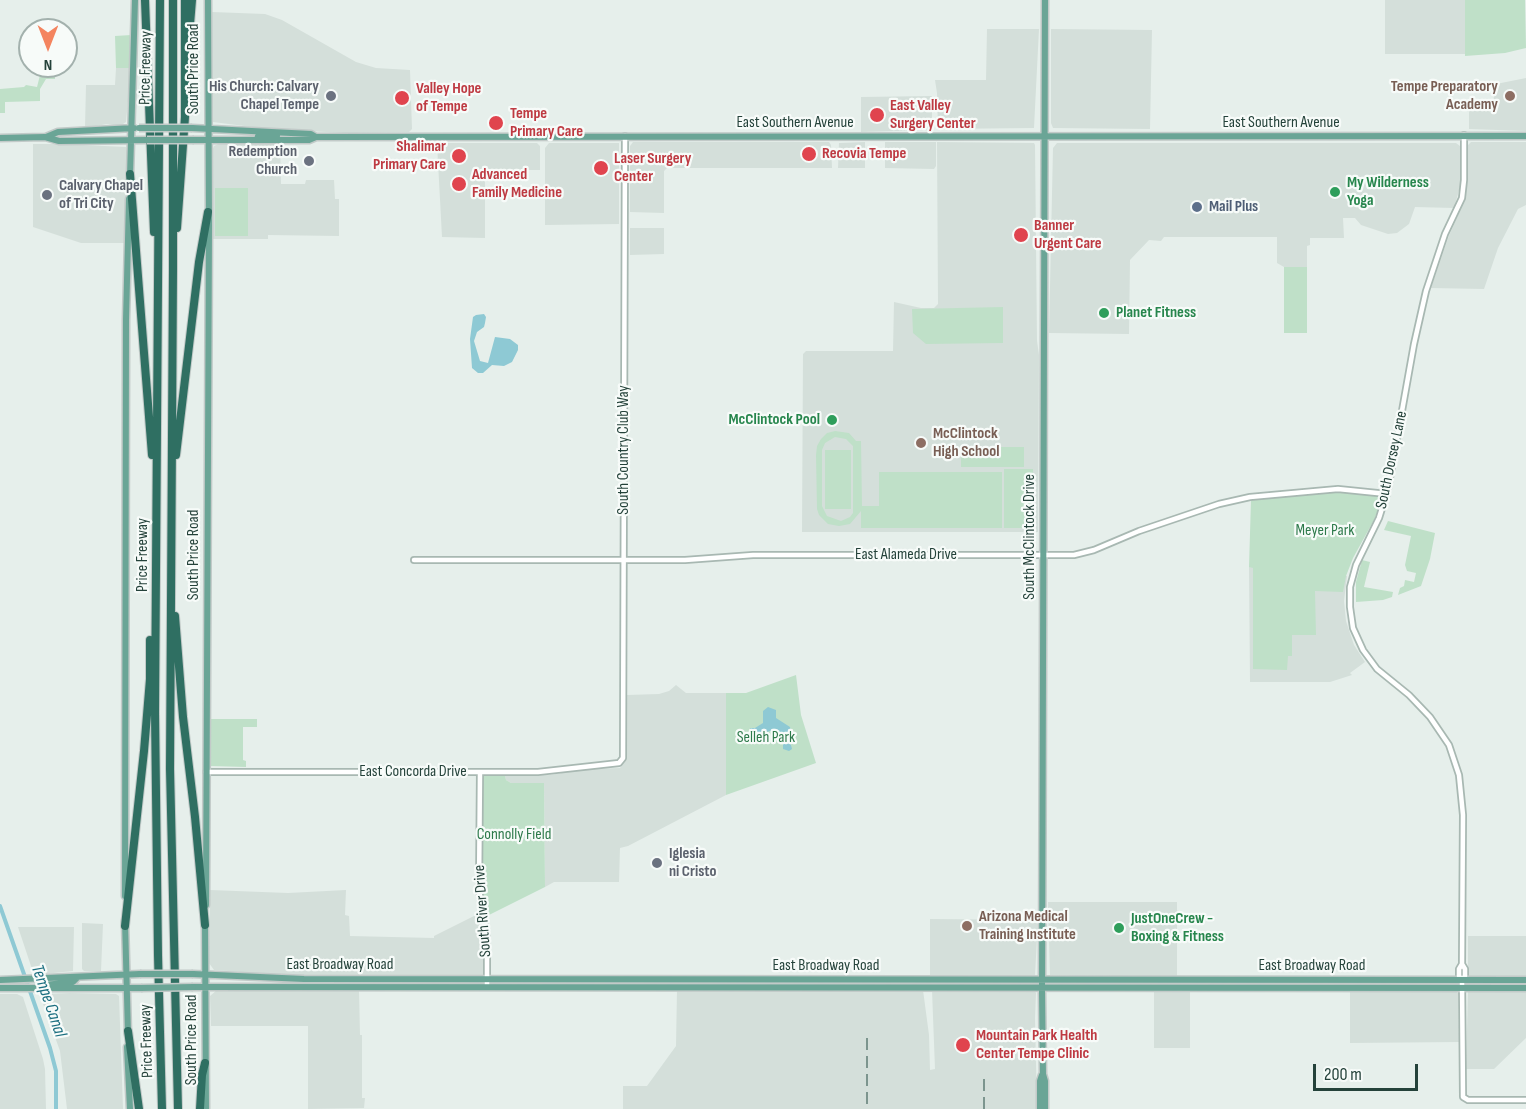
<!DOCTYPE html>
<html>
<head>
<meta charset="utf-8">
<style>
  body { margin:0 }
  #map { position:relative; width:1526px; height:1109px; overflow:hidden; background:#e6efeb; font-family:"Sofia Sans Condensed",sans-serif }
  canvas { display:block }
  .north { position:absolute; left:18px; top:18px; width:60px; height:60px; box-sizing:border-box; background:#f7fbf9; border:2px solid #a3b1ad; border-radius:50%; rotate:180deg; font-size:16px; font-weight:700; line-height:24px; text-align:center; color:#24423a }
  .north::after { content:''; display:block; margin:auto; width:21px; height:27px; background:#f4845f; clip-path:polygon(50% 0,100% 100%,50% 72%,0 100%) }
  .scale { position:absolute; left:1313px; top:1064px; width:105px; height:27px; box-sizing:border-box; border:3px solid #24423a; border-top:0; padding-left:8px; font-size:18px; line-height:21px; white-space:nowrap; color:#24423a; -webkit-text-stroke:4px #f7fbf9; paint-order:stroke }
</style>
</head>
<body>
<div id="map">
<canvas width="1526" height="1109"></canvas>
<div class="north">N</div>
<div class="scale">200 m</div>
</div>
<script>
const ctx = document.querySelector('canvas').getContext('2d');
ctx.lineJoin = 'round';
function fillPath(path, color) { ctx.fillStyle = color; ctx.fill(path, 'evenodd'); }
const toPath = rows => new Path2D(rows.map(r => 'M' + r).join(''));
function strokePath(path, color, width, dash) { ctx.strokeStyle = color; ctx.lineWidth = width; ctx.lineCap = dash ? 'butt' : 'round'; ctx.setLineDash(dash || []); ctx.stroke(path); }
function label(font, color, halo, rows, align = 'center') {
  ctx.font = font + ' "Sofia Sans Condensed",sans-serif'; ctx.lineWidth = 4.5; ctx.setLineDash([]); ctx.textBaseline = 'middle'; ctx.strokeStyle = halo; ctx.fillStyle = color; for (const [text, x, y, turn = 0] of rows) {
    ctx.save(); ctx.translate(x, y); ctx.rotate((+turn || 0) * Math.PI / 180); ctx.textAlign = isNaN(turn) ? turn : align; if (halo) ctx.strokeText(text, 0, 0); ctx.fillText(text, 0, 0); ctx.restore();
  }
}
const built = toPath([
  [1385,0,1465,0,1465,54,1385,54],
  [212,12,265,14,282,20,356,62,376,68,410,70,412,129,409,132,346,133,268,129,213,122,211,120],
  [987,29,1039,29,1034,128,938,129,937,93,935,80,986,80],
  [1051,29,1152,30,1150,129,1053,128,1051,123],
  [116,68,131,68,126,122,120,126,107,124,85,128,86,85,115,85],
  [1526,78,1526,131,1469,129,1469,109,1492,109,1496,84],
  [932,96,932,128,930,130,861,132,861,97],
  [633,142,829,142,831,145,832,168,667,168,664,171,664,213,630,212,630,146],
  [865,142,865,168,838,168,839,143],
  [885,142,936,142,936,166,934,169,885,168],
  [937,142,1034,143,1035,145,1037,341,1039,355,1038,532,802,532,803,354,806,351,893,351,894,302,921,308,934,308,938,304],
  [1471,142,1526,142,1526,205,1518,209,1498,248,1484,289,1431,288,1448,238,1465,199,1468,145],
  [221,143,280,143,281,184,305,184,306,180,334,180,335,199,339,199,339,236,268,235,268,239,210,239,212,151,214,146],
  [437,143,537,143,540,146,540,170,485,170,485,238,442,237],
  [549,143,619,143,619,224,545,225,545,148],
  [1057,143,1456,143,1460,146,1460,187,1454,208,1415,207,1409,224,1397,233,1388,234,1361,225,1355,218,1343,218,1344,238,1310,238,1310,245,1307,246,1307,267,1284,267,1277,263,1277,237,1164,237,1161,241,1149,240,1130,260,1129,334,1049,333,1053,148],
  [33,144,62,144,126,147,128,154,125,243,81,243,33,227],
  [630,228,664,228,664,254,630,255],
  [1302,566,1347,576,1344,601,1346,621,1354,645,1365,662,1350,673,1352,675,1330,682,1250,682,1249,567],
  [676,685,686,693,726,693,726,795,628,846,620,848,619,882,554,882,545,887,544,783,511,783,506,780,505,776,550,775,586,769,620,768,626,759,627,695,659,694,669,691],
  [210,890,288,893,346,890,345,915,349,916,350,936,434,938,434,936,480,913,484,935,483,975,298,976,214,970,209,963],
  [1048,902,1177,902,1177,977,1050,975],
  [930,919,1038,920,1035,975,1031,976,930,977],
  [82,923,103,924,101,971,84,971,82,969],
  [18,927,74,927,73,971,34,975],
  [1468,936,1526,936,1526,977,1468,977],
  [217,990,359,990,360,1035,362,1035,362,1098,365,1098,364,1108,308,1109,308,1026,211,1026,210,996],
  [677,990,923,990,929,1035,930,1070,935,1069,932,990,1035,991,1036,993,1035,1018,1037,1109,623,1109,623,1086,647,1086,676,1046],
  [1154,990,1190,991,1190,1048,1154,1048],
  [1455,990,1458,993,1459,1042,1350,1043,1350,991],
  [1468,991,1526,991,1526,1038,1494,1069,1466,1069],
  [70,993,116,994,119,996,123,1109,67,1109,60,1051,41,998,44,994],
  [0,994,17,994,23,997,43,1059,45,1069,46,1109,0,1109]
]);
const green = toPath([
  [1465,0,1525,0,1526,48,1505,53,1465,56],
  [131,35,131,68,116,68,115,36],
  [55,74,55,79,46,79,40,89,40,101,5,102,5,113,0,113,0,89,24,87,26,85,37,87,40,75,50,76],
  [215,188,248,188,248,236,215,236],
  [1284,267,1307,267,1307,333,1284,333],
  [1003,307,1003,343,926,344,913,333,912,309],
  [835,431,849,433,856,441,861,441,862,506,879,506,879,472,1002,472,1002,528,861,528,861,511,850,524,839,526,828,524,819,515,817,509,816,455,817,446,821,439,827,433],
  [835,437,846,439,853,446,853,513,850,517,841,521,827,516,822,506,822,450,825,443],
  [961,447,1024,447,1024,467,961,467],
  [825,450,851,450,851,509,825,509],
  [1004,469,1033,469,1033,528,1004,528],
  [1340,492,1364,494,1379,496,1382,499,1374,520,1353,558,1346,576,1343,592,1315,591,1316,635,1292,635,1292,656,1288,656,1287,670,1253,669,1253,568,1249,567,1251,500],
  [1388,521,1435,533,1430,559,1421,586,1398,595,1400,588,1404,586,1405,580,1414,582,1416,573,1407,571,1405,565,1411,536,1384,530],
  [1362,560,1370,562,1364,587,1393,592,1392,597,1383,600,1356,602,1356,582],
  [796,675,801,715,816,763,726,795,726,693,746,693],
  [211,719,257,719,257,727,243,727,243,760,246,761,246,767,211,766],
  [484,775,505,776,506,780,511,783,544,783,545,887,487,916,483,900,483,779]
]);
const water = toPath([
  [484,314,486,317,485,323,484,327,477,332,474,341,480,361,488,363,495,337,510,339,518,345,518,350,512,362,504,366,492,365,483,373,478,373,472,368,470,339,473,317,476,315],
  [768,707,776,710,776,718,790,727,791,731,789,737,792,749,789,751,783,749,783,740,779,733,770,731,756,735,751,730,750,728,755,728,763,723,763,711]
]);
const canal = toPath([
  [0,906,50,1048,56,1071,56,1109]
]);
const minor = toPath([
  [1464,135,1464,180,1462,198,1445,234,1426,291,1414,344,1388,489,1379,518,1356,565,1350,587,1350,607,1353,628,1363,650,1377,669,1409,695,1430,717,1449,745,1459,775,1463,815,1462,964,1459,969,1459,976,1462,980,1463,1097,1468,1100,1526,1100],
  [414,560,685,560,753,555,1074,555,1094,550,1139,531,1219,504,1250,497,1338,489,1387,494],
  [206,772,538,772,619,763,623,758,625,136],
  [480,772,479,890,487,936,487,987],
  [1462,980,1465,976,1465,969,1462,964]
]);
const major = toPath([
  [1045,0,1042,992,1043,1074,1045,1081,1045,1109],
  [192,128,311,134,316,137,1526,136],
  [46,137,58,132,134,128],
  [0,138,45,137,59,141,147,140],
  [194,140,309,140,316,137],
  [257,140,258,136,277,136],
  [130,176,135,0],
  [125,896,126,320,129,199],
  [206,905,209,225,208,0],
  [125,921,128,1034],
  [205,921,206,1109],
  [193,974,304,979,1526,980],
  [0,980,140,974],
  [45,985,73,982,77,978],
  [193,987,1526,988],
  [0,988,141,988],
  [127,1047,130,1109],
  [1040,1109,1040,1081,1042,1075]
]);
const highway = toPath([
  [145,0,154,232],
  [160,0,155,712,158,955,162,1109],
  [173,0,173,269,170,769,178,1109],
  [189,37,192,0],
  [130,174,152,455],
  [177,228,185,117,185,0],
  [176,455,199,262,208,212],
  [175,616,183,717,195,817,205,925],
  [125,926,144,751,150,679,150,640],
  [128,1031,139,1109],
  [200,1109,202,1075,205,1063]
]);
const rail = toPath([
  [867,1038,867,1109],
  [984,1109,984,1074]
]);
const majorBridge = toPath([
  [139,128,192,128],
  [147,140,194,140],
  [140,974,193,974],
  [141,988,193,987]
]);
const markers = [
  [331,96,6,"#6b7280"],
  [1510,96,6,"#8d6e63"],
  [402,98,8,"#e0444e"],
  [877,115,8,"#e0444e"],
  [496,123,8,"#e0444e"],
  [809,154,8,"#e0444e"],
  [459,156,8,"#e0444e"],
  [309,161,6,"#6b7280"],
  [601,168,8,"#e0444e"],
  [459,184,8,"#e0444e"],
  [1335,192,6,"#2e9e5b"],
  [47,195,6,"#6b7280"],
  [1197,207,6,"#5c6f8a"],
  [1021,235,8,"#e0444e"],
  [1104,313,6,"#2e9e5b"],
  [832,420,6,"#2e9e5b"],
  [921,443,6,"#8d6e63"],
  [657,863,6,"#6b7280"],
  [967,926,6,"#8d6e63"],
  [1119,928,6,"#2e9e5b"],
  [963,1045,8,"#e0444e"]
];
const streetNames = [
  ["Price Freeway",146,68,-89],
  ["South Price Road",194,69,-90],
  ["East Southern Avenue",795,123],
  ["East Southern Avenue",1281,123],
  ["South Country Club Way",624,450,-90],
  ["South Dorsey Lane",1392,460,-78],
  ["South McClintock Drive",1030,537,-90],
  ["Price Freeway",143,555,-90],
  ["South Price Road",194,555,-90],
  ["East Alameda Drive",906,555],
  ["East Concorda Drive",413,772],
  ["South River Drive",483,911,-94],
  ["East Broadway Road",340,965],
  ["East Broadway Road",826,966],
  ["East Broadway Road",1312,966],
  ["South Price Road",192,1040,-90],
  ["Price Freeway",147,1041,-92]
];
const worshipNames = [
  ["His Church: Calvary",319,87],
  ["Chapel Tempe",319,105],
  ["Redemption",297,152],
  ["Church",297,170],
  ["Calvary Chapel",59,186,"left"],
  ["of Tri City",59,204,"left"],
  ["Iglesia",669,854,"left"],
  ["ni Cristo",669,872,"left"]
];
const educationNames = [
  ["Tempe Preparatory",1498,87,"right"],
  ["Academy",1498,105,"right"],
  ["McClintock",933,434],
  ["High School",933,452],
  ["Arizona Medical",979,917],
  ["Training Institute",979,935]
];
const healthNames = [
  ["Valley Hope",416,89],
  ["of Tempe",416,107],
  ["East Valley",890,106],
  ["Surgery Center",890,124],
  ["Tempe",510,114],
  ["Primary Care",510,132],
  ["Shalimar",446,147,"right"],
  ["Primary Care",446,165,"right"],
  ["Recovia Tempe",822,154],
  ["Laser Surgery",614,159],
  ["Center",614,177],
  ["Advanced",472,175],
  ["Family Medicine",472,193],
  ["Banner",1034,226],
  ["Urgent Care",1034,244],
  ["Mountain Park Health",976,1036],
  ["Center Tempe Clinic",976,1054]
];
const leisureNames = [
  ["My Wilderness",1347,183],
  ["Yoga",1347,201],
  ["Planet Fitness",1116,313],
  ["McClintock Pool",820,420,"right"],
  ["JustOneCrew -",1131,919],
  ["Boxing & Fitness",1131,937]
];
const serviceNames = [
  ["Mail Plus",1209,207]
];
const parkNames = [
  ["Meyer Park",1325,531],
  ["Selleh Park",766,738],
  ["Connolly Field",514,835]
];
const waterNames = [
  ["Tempe Canal",48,1001,71]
];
fillPath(built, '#d4dfda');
fillPath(green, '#bfe0c8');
fillPath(water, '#8ec9d4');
strokePath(canal, '#8ec9d4', 4);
strokePath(minor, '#a8b8b2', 8);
strokePath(major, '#c2cac8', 9);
strokePath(highway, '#c2cac8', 10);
strokePath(minor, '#fff', 4.5);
strokePath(major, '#6aa596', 6);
strokePath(highway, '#2f6f62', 8);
strokePath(rail, '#5f7d75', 1.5, [12, 6]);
strokePath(majorBridge, '#c2cac8', 9, []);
strokePath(majorBridge, '#6aa596', 6);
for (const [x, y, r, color] of markers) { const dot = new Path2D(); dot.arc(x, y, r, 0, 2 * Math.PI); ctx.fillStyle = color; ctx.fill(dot); strokePath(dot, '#f7fbf9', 2); }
label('16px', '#24423a', '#f7fbf9', streetNames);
label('bold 16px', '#5b616d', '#f7fbf9', worshipNames, 'right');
label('bold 16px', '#785e54', '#f7fbf9', educationNames, 'left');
label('bold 16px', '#be3a42', '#f7fbf9', healthNames, 'left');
label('bold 16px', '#27864d', '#f7fbf9', leisureNames, 'left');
label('bold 16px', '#4e5e75', '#f7fbf9', serviceNames, 'left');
label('16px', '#2d7a4b', '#f7fbf9', parkNames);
label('italic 18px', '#1c6f80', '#f7fbf9', waterNames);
</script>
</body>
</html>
